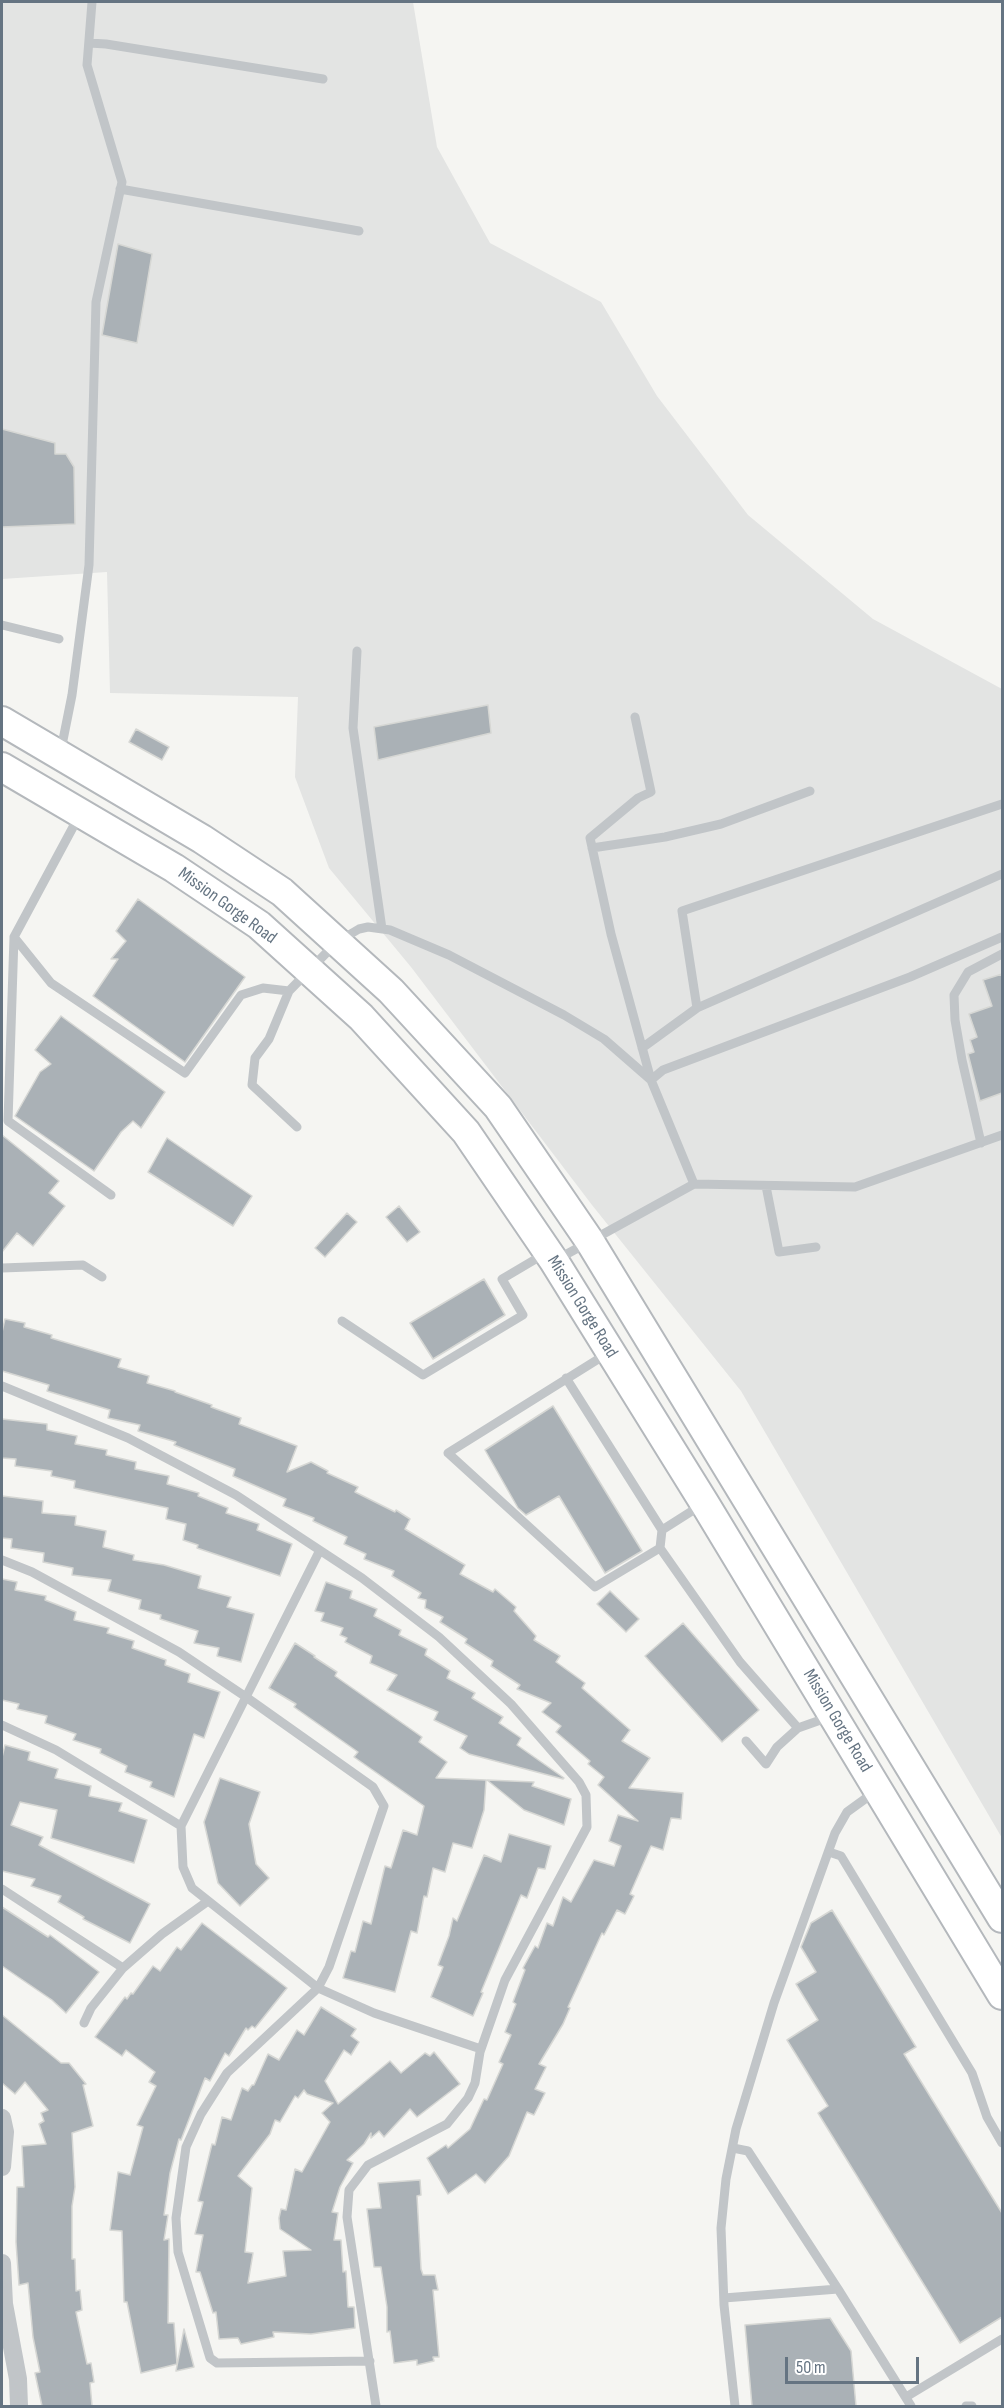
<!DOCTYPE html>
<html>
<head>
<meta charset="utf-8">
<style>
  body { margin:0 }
  #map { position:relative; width:1004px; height:2408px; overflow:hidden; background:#f5f5f2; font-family:"Sofia Sans Condensed",sans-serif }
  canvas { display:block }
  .frame { position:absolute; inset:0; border:3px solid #657482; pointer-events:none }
  .scale { position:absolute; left:785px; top:2357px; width:134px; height:27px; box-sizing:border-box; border:3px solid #657482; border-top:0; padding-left:8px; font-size:18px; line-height:21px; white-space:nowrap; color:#657482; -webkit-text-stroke:4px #fff; paint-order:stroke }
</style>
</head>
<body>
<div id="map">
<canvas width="1004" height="2408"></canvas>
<div class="frame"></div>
<div class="scale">50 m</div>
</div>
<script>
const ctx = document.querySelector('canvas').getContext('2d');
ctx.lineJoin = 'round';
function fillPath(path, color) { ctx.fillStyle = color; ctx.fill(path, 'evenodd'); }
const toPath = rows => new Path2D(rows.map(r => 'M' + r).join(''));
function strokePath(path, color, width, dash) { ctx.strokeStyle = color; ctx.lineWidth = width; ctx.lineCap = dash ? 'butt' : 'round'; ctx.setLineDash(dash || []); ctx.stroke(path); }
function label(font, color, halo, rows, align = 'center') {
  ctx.font = font + ' "Sofia Sans Condensed",sans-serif'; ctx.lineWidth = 6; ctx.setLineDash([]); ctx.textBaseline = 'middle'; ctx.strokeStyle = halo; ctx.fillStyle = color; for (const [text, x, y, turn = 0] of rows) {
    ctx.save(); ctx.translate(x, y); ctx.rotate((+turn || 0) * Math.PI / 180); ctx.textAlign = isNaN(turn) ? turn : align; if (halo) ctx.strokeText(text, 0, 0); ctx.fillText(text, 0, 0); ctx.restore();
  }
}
const built = toPath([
  [2,2,413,2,437,147,490,243,601,302,657,396,748,515,873,619,1002,689,1002,1838,741,1391,592,1205,411,967,329,868,295,777,298,697,110,693,107,572,2,579]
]);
const building = toPath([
  [118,244,152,254,137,343,102,335,118,244],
  [2,429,55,443,55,454,66,454,74,467,75,524,2,527,2,429],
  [488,705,491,733,378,760,374,727,488,705],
  [136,729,169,747,162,760,129,742,136,729],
  [138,899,245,977,185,1062,93,996,118,959,111,959,126,941,116,931,138,899],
  [1002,974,1002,1093,980,1101,968,1054,974,1052,970,1040,977,1037,969,1014,992,1006,983,980,1002,974],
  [61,1016,165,1092,141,1128,133,1121,121,1132,94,1171,15,1116,40,1072,51,1064,35,1050,61,1016],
  [2,1135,59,1181,49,1193,65,1206,33,1246,17,1233,2,1252,2,1135],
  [167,1138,252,1196,233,1226,148,1172,167,1138],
  [399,1206,420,1232,407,1242,386,1217,399,1206],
  [347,1213,357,1222,325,1257,315,1248,347,1213],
  [484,1279,505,1315,433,1359,410,1323,484,1279],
  [5,1319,25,1323,24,1327,52,1335,51,1338,121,1359,118,1367,149,1376,147,1383,175,1391,175,1392,212,1405,211,1407,241,1418,239,1424,297,1446,287,1472,311,1462,328,1471,327,1473,358,1487,355,1492,395,1512,396,1510,410,1519,405,1529,465,1565,460,1574,493,1592,495,1589,516,1607,514,1611,536,1636,534,1640,560,1656,556,1662,585,1683,582,1688,630,1730,622,1741,650,1758,629,1788,683,1793,681,1819,671,1818,663,1850,651,1846,630,1894,634,1896,625,1914,617,1910,604,1935,602,1933,568,2007,570,2008,563,2024,539,2064,546,2067,535,2089,545,2093,534,2115,527,2112,509,2156,485,2183,476,2174,448,2194,427,2158,446,2145,448,2148,470,2129,484,2099,487,2100,503,2064,499,2062,511,2035,505,2032,516,2004,513,2002,525,1970,523,1968,535,1946,538,1948,547,1923,553,1926,563,1897,571,1902,594,1860,614,1866,621,1846,609,1841,618,1815,638,1821,598,1785,604,1777,588,1764,590,1761,556,1732,561,1726,542,1712,551,1703,517,1689,520,1685,491,1666,493,1661,465,1643,467,1639,440,1622,443,1617,425,1608,426,1600,418,1598,421,1593,392,1576,394,1571,364,1559,366,1554,344,1544,347,1537,313,1521,314,1518,283,1506,286,1499,233,1476,235,1469,174,1445,176,1442,138,1431,140,1425,108,1418,110,1410,47,1391,49,1385,2,1371,2,1332,5,1319],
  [553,1406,642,1551,605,1573,559,1496,526,1515,518,1508,485,1450,553,1406],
  [2,1419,47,1424,47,1430,77,1436,75,1444,107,1450,106,1455,136,1462,135,1469,169,1476,167,1484,199,1493,198,1496,228,1508,226,1513,259,1524,257,1530,292,1544,280,1576,197,1548,198,1545,183,1540,186,1524,166,1519,168,1508,74,1488,75,1481,51,1476,52,1471,15,1466,16,1459,2,1458,2,1419],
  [2,1496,43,1501,42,1513,76,1516,75,1525,106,1531,103,1547,134,1555,133,1560,164,1565,201,1576,198,1588,231,1597,227,1607,254,1614,241,1662,217,1656,219,1648,194,1643,198,1631,160,1619,161,1615,139,1609,141,1600,108,1591,111,1580,72,1575,73,1568,43,1562,44,1553,11,1548,12,1539,2,1538,2,1496],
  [2,1579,17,1582,15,1590,46,1596,45,1600,76,1612,74,1620,109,1628,107,1633,134,1641,132,1648,166,1660,165,1665,190,1674,188,1682,220,1692,204,1738,194,1734,174,1797,150,1787,152,1782,125,1772,127,1766,100,1753,101,1749,73,1740,76,1734,45,1723,47,1716,17,1709,19,1704,2,1700,2,1579],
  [326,1582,352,1591,350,1598,377,1609,374,1616,401,1630,399,1635,427,1649,425,1655,450,1671,447,1678,475,1693,472,1698,503,1717,499,1723,521,1738,517,1745,564,1778,563,1779,469,1754,460,1748,467,1736,434,1720,438,1712,387,1690,397,1675,370,1663,372,1656,345,1642,347,1638,340,1635,343,1628,321,1621,324,1613,315,1611,326,1582],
  [610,1591,639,1619,626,1632,597,1604,610,1591],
  [683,1623,759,1710,722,1742,645,1656,683,1623],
  [295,1643,315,1656,314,1657,337,1672,335,1676,422,1737,419,1742,447,1762,436,1778,486,1780,484,1810,472,1848,453,1843,445,1872,433,1868,427,1897,424,1896,417,1933,411,1931,395,1992,343,1978,351,1951,355,1952,363,1921,371,1924,385,1866,391,1868,403,1830,417,1835,424,1806,354,1757,358,1752,294,1707,296,1704,269,1688,295,1643],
  [5,1745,30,1752,28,1760,58,1769,55,1778,91,1786,89,1796,122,1803,119,1811,147,1820,134,1863,51,1838,57,1810,20,1802,11,1825,43,1837,39,1845,150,1904,130,1943,83,1919,84,1917,58,1902,61,1896,31,1886,35,1879,2,1871,2,1757,5,1745],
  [220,1778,260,1792,249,1824,256,1864,269,1878,240,1906,218,1883,204,1822,220,1778],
  [487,1780,534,1782,532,1786,571,1799,564,1825,524,1810,487,1780],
  [509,1834,551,1846,545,1869,538,1868,527,1898,521,1895,481,1992,483,1993,473,2016,431,1997,443,1967,438,1965,449,1936,453,1918,457,1921,484,1855,501,1862,509,1834],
  [2,1907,48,1937,50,1935,99,1972,66,2013,52,2000,2,1966,2,1907],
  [832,1910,916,2047,904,2054,1002,2213,1002,2317,960,2343,818,2113,828,2106,787,2040,818,2020,796,1984,816,1972,801,1947,811,1923,832,1910],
  [202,1923,287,1988,255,2028,252,2026,248,2030,246,2028,229,2056,225,2053,210,2081,205,2078,181,2140,179,2139,170,2173,164,2215,168,2215,164,2240,169,2239,168,2323,174,2323,177,2364,141,2373,127,2302,124,2302,122,2231,110,2230,118,2172,130,2175,143,2127,137,2125,156,2086,149,2082,155,2072,126,2050,122,2056,95,2037,125,1997,127,1999,131,1993,133,1994,153,1966,160,1971,177,1947,181,1950,202,1923],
  [321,2007,356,2029,351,2036,359,2042,351,2055,344,2050,325,2081,338,2104,390,2061,401,2073,425,2053,430,2056,434,2052,460,2084,417,2117,410,2109,384,2137,379,2131,371,2138,371,2133,364,2144,347,2160,353,2163,340,2187,332,2212,338,2213,334,2240,341,2240,343,2272,346,2271,348,2307,354,2307,355,2328,311,2334,273,2332,274,2337,241,2344,238,2338,219,2339,216,2312,213,2313,200,2272,196,2272,203,2235,195,2234,203,2202,198,2201,212,2144,215,2145,222,2117,231,2120,242,2088,248,2091,252,2085,254,2085,268,2054,279,2060,297,2030,304,2035,321,2007],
  [304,2090,307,2094,333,2103,322,2113,330,2122,302,2172,295,2169,286,2210,281,2209,279,2218,280,2229,311,2250,283,2251,286,2276,248,2283,253,2253,245,2252,252,2188,238,2176,270,2134,275,2120,280,2122,295,2096,298,2098,304,2090],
  [2,2015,61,2063,69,2063,86,2084,83,2085,93,2126,72,2133,75,2187,72,2206,72,2259,75,2259,76,2291,80,2290,82,2310,76,2312,87,2364,91,2363,94,2382,90,2383,92,2406,42,2406,35,2373,40,2372,33,2337,28,2283,19,2285,16,2242,17,2187,24,2187,22,2146,46,2144,39,2124,44,2121,41,2113,48,2110,25,2082,15,2094,2,2083,2,2015],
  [420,2180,421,2195,417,2196,421,2269,423,2275,435,2275,438,2290,433,2290,439,2357,433,2357,434,2361,417,2365,417,2360,394,2363,390,2331,387,2332,387,2307,381,2267,374,2267,367,2209,381,2208,378,2183,420,2180],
  [830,2318,851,2351,856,2406,752,2406,745,2325,830,2318],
  [184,2329,194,2367,176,2371,184,2329]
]);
const lane = toPath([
  [89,43,106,44,323,79],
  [120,189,359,231],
  [2,625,59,639],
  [357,651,353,728,382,929],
  [635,717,651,792,638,798,590,838,611,934,651,1080],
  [61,750,72,695,89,565,96,302,122,182,87,65,92,2],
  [79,816,14,937,51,983,185,1073,241,995,263,988,289,991,337,942,359,929,368,927,390,930,449,955,564,1015,604,1039,651,1080],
  [592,848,665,837,721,824,810,791],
  [14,937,8,1121,111,1195],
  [289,991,269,1039,255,1058,252,1085,297,1127],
  [697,1008,682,911,1002,804],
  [642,1048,697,1008,1002,874],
  [981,1143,962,1060,955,1020,954,995,968,972,1002,954],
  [694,1184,651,1080,663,1070,910,977,1002,937],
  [766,1186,779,1252,816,1247],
  [556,1260,694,1184,855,1187,1002,1135],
  [2,1268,83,1265,102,1277],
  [342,1321,423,1375,523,1315,502,1279,546,1253],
  [608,1353,448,1453,595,1587,660,1548,740,1662,798,1728,829,1717],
  [566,1378,662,1530],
  [2,1386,128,1438,236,1495,362,1578,439,1637,511,1704,579,1782,586,1795,587,1827,505,1980,480,2052,475,2083,468,2098,447,2124,368,2165,349,2190,347,2217,376,2406],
  [660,1548,662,1530,703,1504],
  [319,1552,181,1826,183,1867,192,1888,318,1988,374,2013,481,2049],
  [2,1560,32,1572,179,1652,246,1697,373,1787,384,1806,329,1967,318,1988,227,2073,201,2114,186,2147,176,2218,178,2252,210,2358,217,2363,370,2361],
  [2,1725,56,1750,181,1826],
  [746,1741,766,1764,777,1747,798,1728],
  [829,1852,841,1856,972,2073,987,2117,1002,2143],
  [2,1889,123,1968],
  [84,2023,91,2008,123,1968,162,1934,208,1901],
  [838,2289,911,2406],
  [724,2298,838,2289,748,2151,733,2148],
  [906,2397,1002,2339],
  [735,2406,724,2305,721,2228,726,2179,736,2129,774,2003,835,1833,847,1812,876,1791],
  [966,2406,972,2406]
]);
const street = toPath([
  [2,2118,5,2132,2,2167],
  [2,2263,4,2304,18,2379,19,2406]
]);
const primary = toPath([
  [2,721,202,839,282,892,391,991,498,1107,589,1240,1002,1918],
  [2,767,174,868,259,925,361,1017,466,1132,554,1261,705,1504,1002,1995]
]);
const streetNames = [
  ["Mission Gorge Road",227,906,36],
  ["Mission Gorge Road",582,1307,58],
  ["Mission Gorge Road",837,1721,59]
];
fillPath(built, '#e3e4e3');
fillPath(building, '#aab1b6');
strokePath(building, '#d6d7d4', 1.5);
strokePath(primary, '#b4b8bc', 32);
strokePath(lane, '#c1c5c8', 9);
strokePath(street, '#c1c5c8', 18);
strokePath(primary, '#fff', 28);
label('18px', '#657482', '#fff', streetNames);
</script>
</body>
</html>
